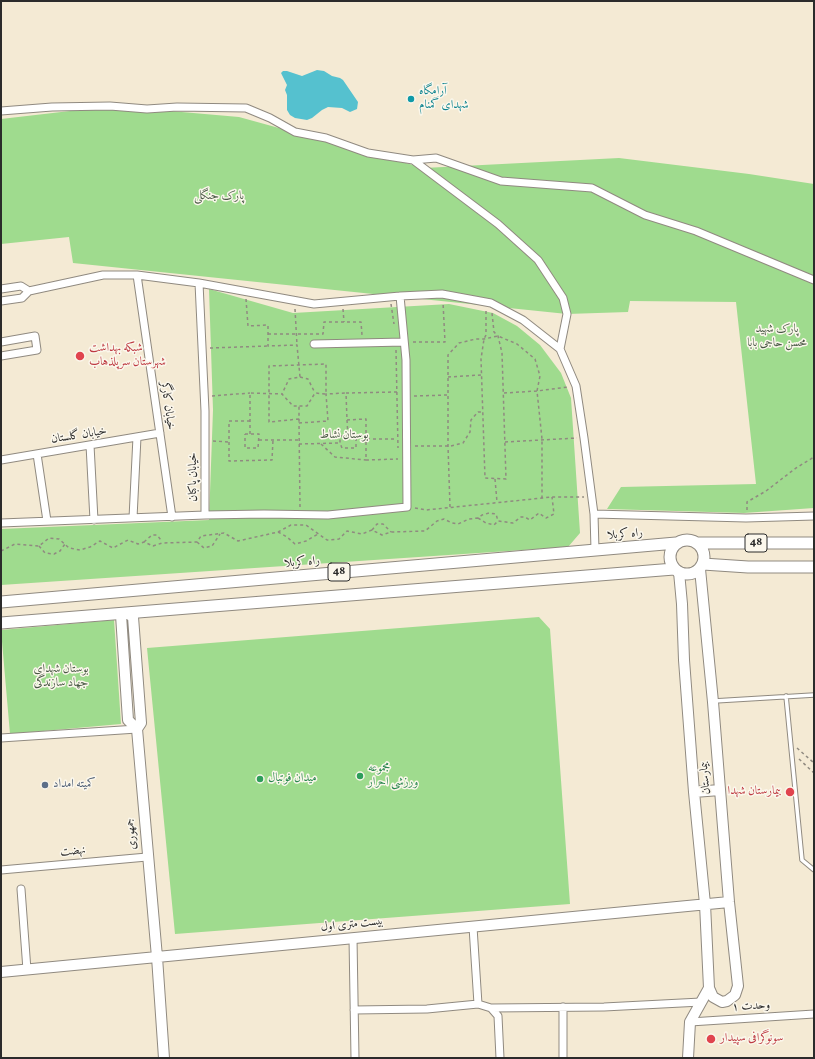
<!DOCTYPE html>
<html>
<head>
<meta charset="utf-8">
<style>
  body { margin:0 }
  #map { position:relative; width:815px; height:1059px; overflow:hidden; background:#f4ead4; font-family:Vollkorn,serif }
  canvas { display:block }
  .frame { position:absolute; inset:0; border:2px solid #2b2b2b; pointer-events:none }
</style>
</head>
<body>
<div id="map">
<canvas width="815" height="1059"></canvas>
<div class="frame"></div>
</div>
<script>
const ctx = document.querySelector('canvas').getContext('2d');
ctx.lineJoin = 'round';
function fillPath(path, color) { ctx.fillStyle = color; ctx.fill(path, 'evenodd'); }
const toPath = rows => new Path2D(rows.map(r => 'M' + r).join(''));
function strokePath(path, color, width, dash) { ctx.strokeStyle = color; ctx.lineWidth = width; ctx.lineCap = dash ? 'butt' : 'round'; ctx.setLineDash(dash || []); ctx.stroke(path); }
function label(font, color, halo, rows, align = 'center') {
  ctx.font = font + ' Vollkorn,Amiri,serif'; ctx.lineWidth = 3; ctx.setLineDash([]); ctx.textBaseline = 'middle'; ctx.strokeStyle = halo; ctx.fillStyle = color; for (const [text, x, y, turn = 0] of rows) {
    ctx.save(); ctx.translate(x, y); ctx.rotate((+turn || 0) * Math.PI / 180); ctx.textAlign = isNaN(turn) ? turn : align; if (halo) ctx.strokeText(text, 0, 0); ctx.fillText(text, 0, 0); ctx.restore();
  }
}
const green = toPath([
  [113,106,239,117,424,168,619,158,749,174,814,184,814,508,744,513,607,509,621,487,756,484,736,302,630,301,628,312,567,314,73,263,69,237,1,244,1,119],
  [209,289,293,313,449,304,493,313,517,326,540,345,561,373,571,398,580,533,568,547,1,585,1,529,209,520,213,410],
  [539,617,550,629,570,904,175,934,147,648],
  [114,620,121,724,10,734,1,630]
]);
const water = toPath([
  [317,70,324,71,332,76,340,78,343,80,358,102,357,109,350,112,342,108,328,107,322,110,312,118,307,120,295,118,290,115,287,110,287,95,285,90,287,85,281,73,283,71,287,71,302,76]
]);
const path = toPath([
  [246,299,248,326,268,325,268,346,297,345,300,377,289,379,282,394],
  [391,304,394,324],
  [295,309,297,345],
  [343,309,344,322],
  [486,311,486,335,484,339,481,359,485,478,506,479,502,353,498,336,494,332,492,313],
  [268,334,323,334,324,322,361,322,362,335],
  [413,342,445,342,443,302],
  [210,348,268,346],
  [396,350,398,448],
  [300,377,308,379,315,393],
  [448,377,481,375],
  [397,392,346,393,347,420,366,419,366,460,398,459],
  [504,393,537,391,568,387],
  [212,396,250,393],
  [414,396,448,395],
  [299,419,269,422,269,366,326,364,326,394,315,393,307,406,299,406],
  [347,420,348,436],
  [250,421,229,421,229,461,272,460,273,440],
  [245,434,259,434,258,448,245,448,245,434],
  [250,434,250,393,282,394,293,406,299,406,299,423],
  [340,436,356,436,356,448,342,448,340,443,340,436],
  [367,439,397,439],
  [259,440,299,440],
  [213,441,229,442],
  [505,442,577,438],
  [299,444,340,443],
  [321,444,335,457,366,460],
  [415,446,451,446,463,443,470,432,471,420,478,412,483,412],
  [495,479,497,502],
  [300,507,299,423,328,421,326,394,346,393],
  [450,507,448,446,448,355,459,343,476,339,484,339,498,336,517,344,535,359,540,376,537,391,542,439,542,498],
  [415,508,426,510,552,497,584,497],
  [747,510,747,502,766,491,796,468,814,457],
  [478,518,486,523,494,525,498,521],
  [372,530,377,524,383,524,391,532],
  [278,532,287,537,295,544,306,541,318,534],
  [144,542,152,535,157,535,161,540],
  [197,542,204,548,212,546,220,534],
  [39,546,45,553,54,554,60,551,65,544],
  [1,551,15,544,39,546,49,538,59,539,69,548,80,550,90,547,100,541,113,548,128,540,138,544,144,542,153,546,162,543,197,542,201,536,224,533,238,541,278,532,291,525,306,525,327,540,339,539,347,531,362,534,372,530,382,535,391,532,425,531,437,521,444,519,452,523,458,524,469,519,478,518,482,515,489,513,496,514,498,521,513,523,521,517,525,517,530,520,539,513,546,518,554,514,552,497],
  [797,748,814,763],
  [799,759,814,773]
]);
const lane = toPath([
  [786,696,802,860,814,870],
  [714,701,814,695]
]);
const street = toPath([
  [1,111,52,107,110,106,147,109,177,107,246,108,270,118,295,132,326,138,368,153,413,160,498,224,538,260,563,298,567,314,560,349,576,386,584,438,594,514,595,550],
  [413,160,436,158,501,181,592,188,645,215,696,231,814,280],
  [137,275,172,517],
  [1,289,21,286,29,291],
  [29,291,103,275,137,275,199,283,314,304,400,296,442,294,491,303,523,320,560,349],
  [1,301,22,298,29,291],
  [1,342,35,336,37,350,1,356],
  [314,344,404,342],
  [90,445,94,520],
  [37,454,47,521],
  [1,460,160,433],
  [594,514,746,518,814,516],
  [205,515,264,514,328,515,407,507,406,360,400,296],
  [133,518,137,437],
  [1,523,205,515,205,411,199,283],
  [1,738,137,729],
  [1,870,147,857],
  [21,889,27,970],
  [473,927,478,1004],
  [353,938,355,1058],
  [563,1007,563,1058],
  [491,1008,604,1007,701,1002],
  [354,1010,427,1009,478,1004,491,1008,498,1016,500,1058],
  [690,1022,814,1014]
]);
const secondary = toPath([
  [679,572,682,604,684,660,694,792,705,904,709,988,713,997,722,1002,727,1001,735,995,738,986,729,902,713,702,700,569],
  [137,729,128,720,121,615,126,613,133,617,141,723,137,729,157,957,164,1058],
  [694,792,720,790],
  [1,972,729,902],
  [688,1058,690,1022,709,988]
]);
const primary = toPath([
  '670 557a17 17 0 1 1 34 0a17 17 0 1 1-34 0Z',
  [698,543,814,543],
  [703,564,748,567,814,567],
  [1,602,676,543],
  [1,623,674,569]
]);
const markers = [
  [411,99,4,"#0f9aa8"],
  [80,356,5,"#e0444e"],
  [360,776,4,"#2e9e5b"],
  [260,779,4,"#2e9e5b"],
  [45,785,4,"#5c6f8a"],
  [790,792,5,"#e0444e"],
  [711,1039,5,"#e0444e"]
];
const shields = [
  [756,543,22],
  [339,572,22]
];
const shieldNames = [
  ["48",756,543],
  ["48",339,572]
];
const cultureNames = [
  ["آرامگاه",419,92],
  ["شهدای گمنام",419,106]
];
const parkNames = [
  ["پارک جنگلی",219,197],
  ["پارک شهید",777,330],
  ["محسن حاجی بابا",777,344],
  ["بوستان نشاط",344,436],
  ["بوستان شهدای",61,670],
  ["جهاد سازندگی",61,684]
];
const healthNames = [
  ["شبکه بهداشت",89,349],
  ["شهرستان سرپلذهاب",89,363],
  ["بیمارستان شهدا",781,792,"right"],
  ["سونوگرافی سپیدار",720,1039]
];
const streetNames = [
  ["خیابان کارگر",167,406,82],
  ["خیابان گلستان",79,436,-9],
  ["خیابان پاکبان",194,477,-90],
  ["راه کربلا",625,535,-5],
  ["راه کربلا",302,563,-5],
  ["بیمارستان",706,778,-95],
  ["جمهوری",132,834,-95],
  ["نهضت",73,852,-5],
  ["بیست متری اول",352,925,-6],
  ["وحدت ۱",751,1007,-3]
];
const leisureNames = [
  ["مجموعه",368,769],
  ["ورزشی احرار",368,783],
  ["میدان فوتبال",268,779]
];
const serviceNames = [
  ["کمیته امداد",53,785]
];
fillPath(green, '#9fdb8e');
fillPath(water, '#55c1cf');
strokePath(lane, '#908a80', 5.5);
strokePath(street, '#908a80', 9);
strokePath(secondary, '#908a80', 12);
strokePath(primary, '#908a80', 13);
strokePath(path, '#908a80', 1.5, [3, 3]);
strokePath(lane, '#fff', 3.5);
strokePath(street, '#fff', 7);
strokePath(secondary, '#fff', 10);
strokePath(primary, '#fff', 11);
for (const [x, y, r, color] of markers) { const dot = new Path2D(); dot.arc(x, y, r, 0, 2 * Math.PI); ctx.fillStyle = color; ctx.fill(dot); strokePath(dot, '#fbf7ec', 1.5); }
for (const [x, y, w] of shields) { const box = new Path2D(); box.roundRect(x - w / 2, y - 9, w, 18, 3); ctx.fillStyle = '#fbf7ec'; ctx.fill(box); strokePath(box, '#2b2b2b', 1); }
label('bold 11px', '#2b2b2b', null, shieldNames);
label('12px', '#0d838f', '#fbf7ec', cultureNames, 'left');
label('12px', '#485744', '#fbf7ec', parkNames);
label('12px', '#be3a42', '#fbf7ec', healthNames, 'left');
label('12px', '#2b2b2b', '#fbf7ec', streetNames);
label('12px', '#27864d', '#fbf7ec', leisureNames, 'left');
label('12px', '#4e5e75', '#fbf7ec', serviceNames, 'left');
</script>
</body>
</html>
